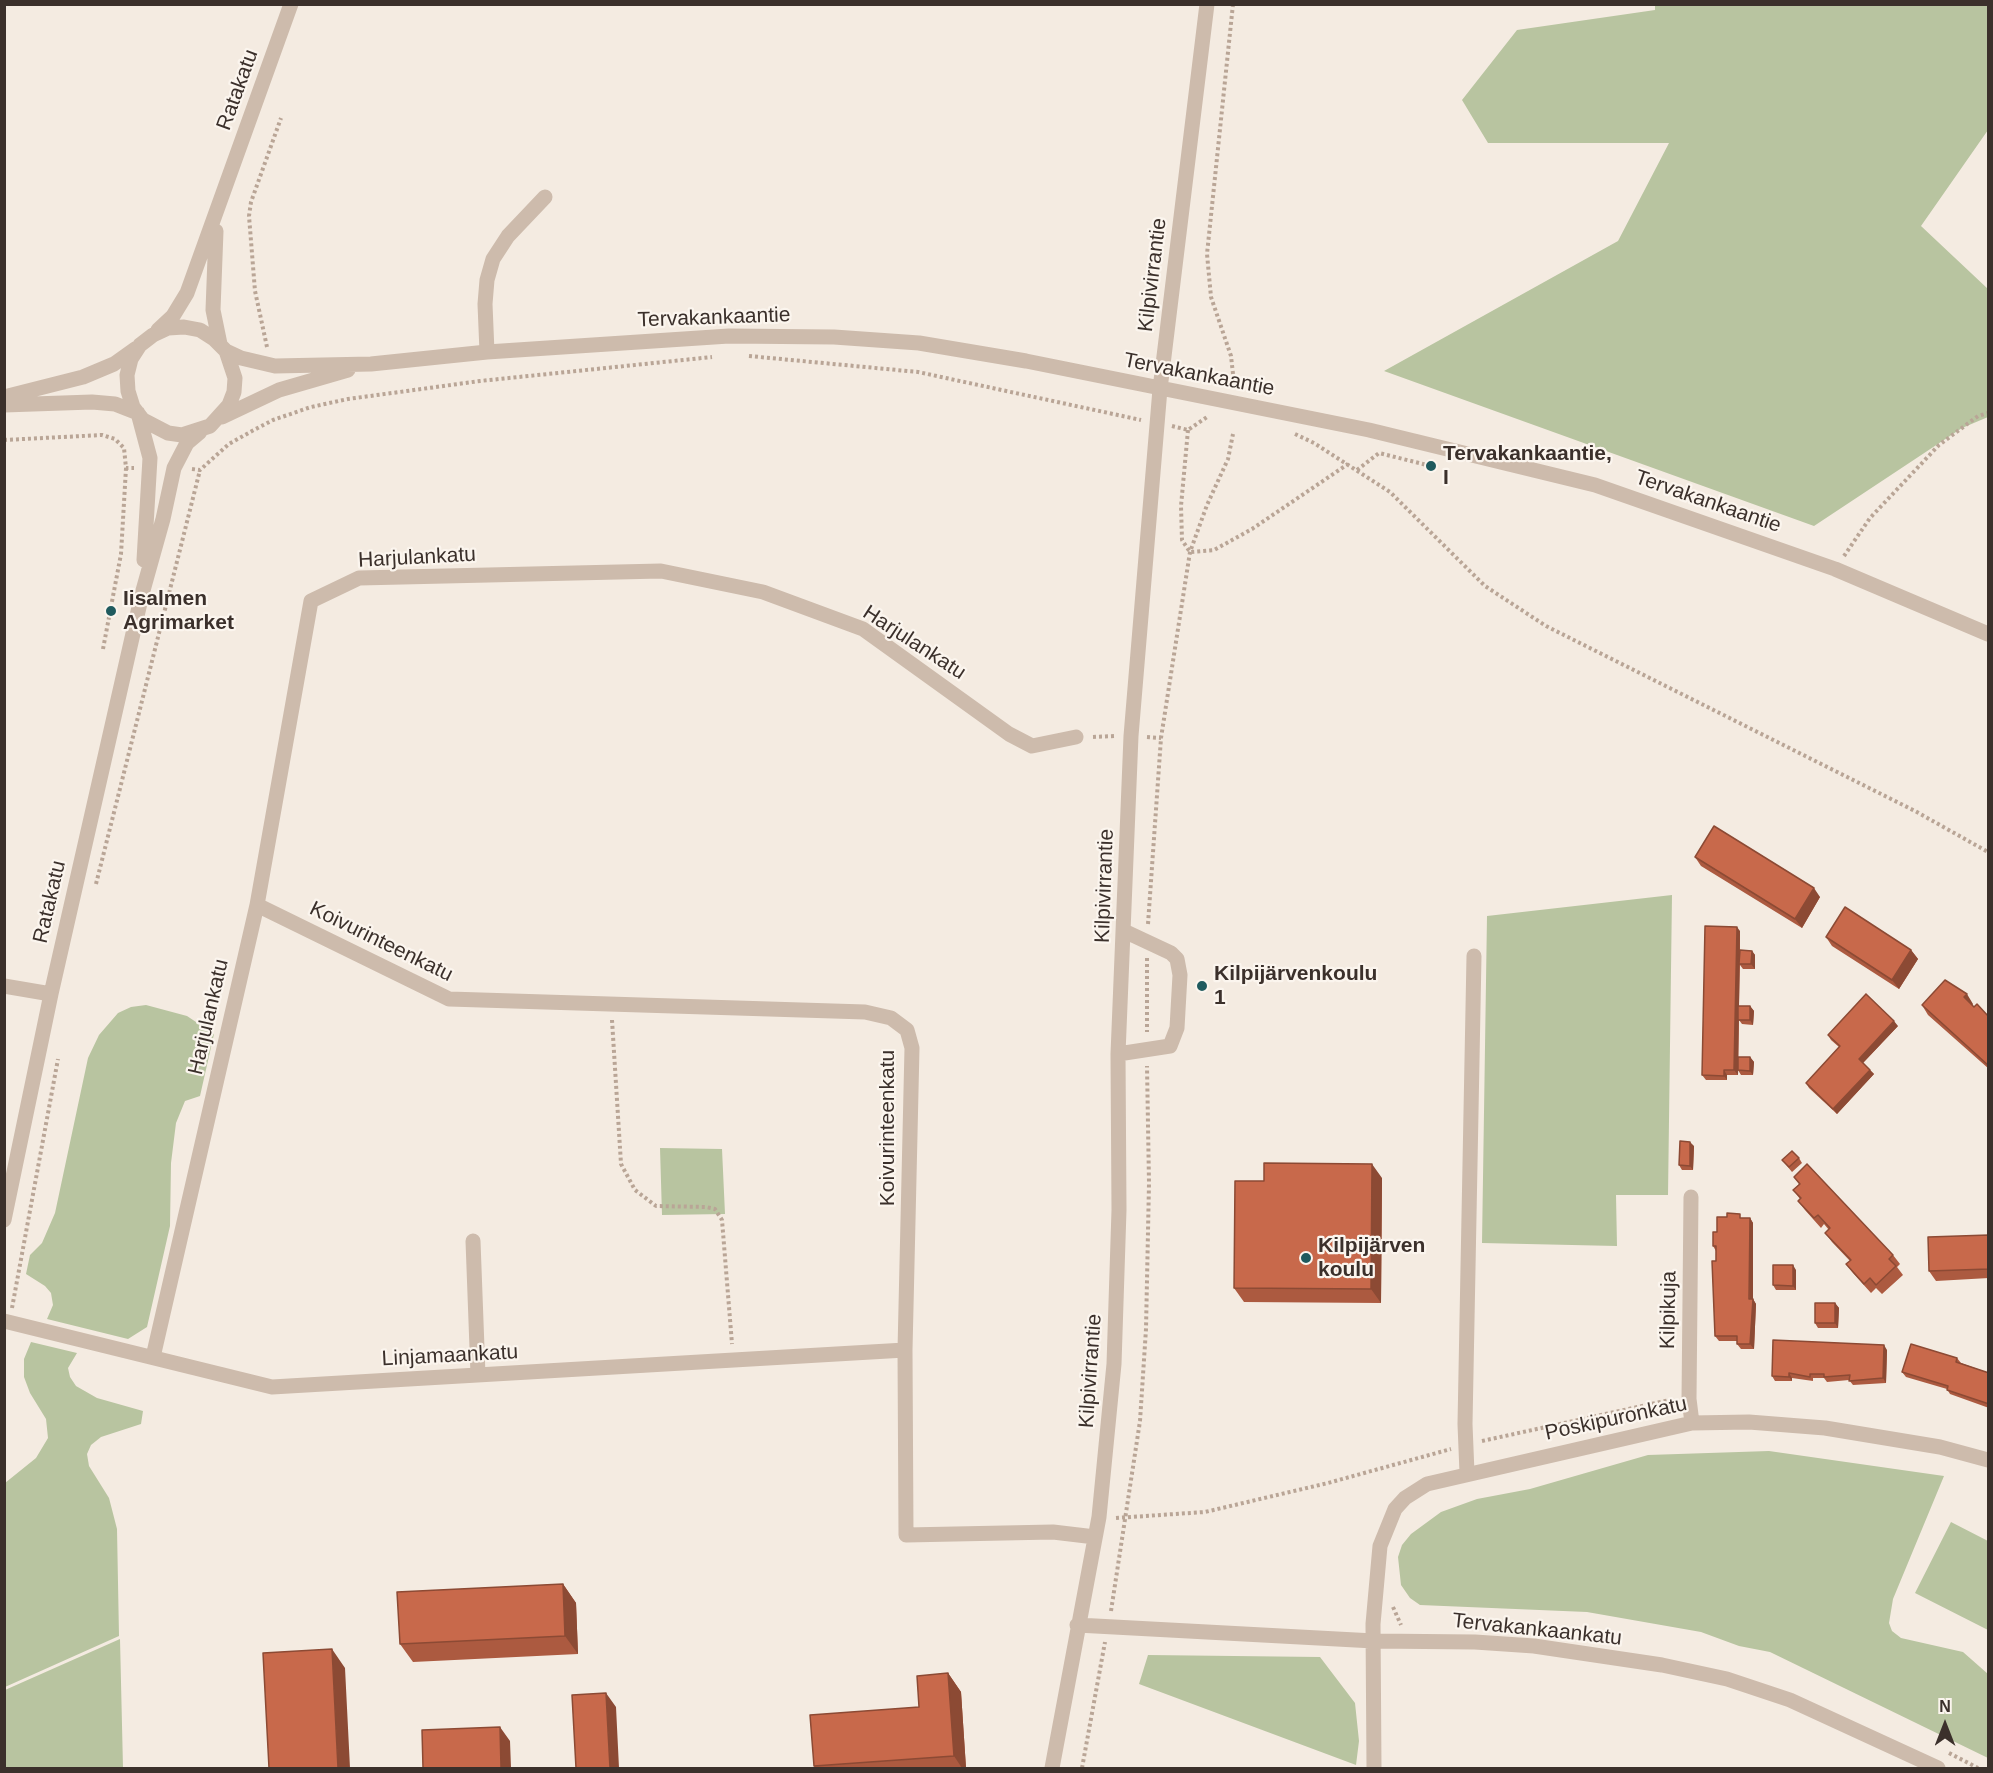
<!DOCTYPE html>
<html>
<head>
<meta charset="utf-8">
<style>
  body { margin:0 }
  #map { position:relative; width:1993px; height:1773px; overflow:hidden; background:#f4ebe1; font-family:Arial,sans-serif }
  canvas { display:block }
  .frame { position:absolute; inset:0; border:6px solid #3b302b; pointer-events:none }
  .north { position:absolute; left:1915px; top:1695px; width:60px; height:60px; -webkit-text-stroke:4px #fbf5ee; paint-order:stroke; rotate:0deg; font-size:16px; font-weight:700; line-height:24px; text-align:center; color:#3b302b }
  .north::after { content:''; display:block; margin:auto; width:21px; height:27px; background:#3b302b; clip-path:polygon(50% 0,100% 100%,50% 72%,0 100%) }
</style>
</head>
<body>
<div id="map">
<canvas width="1993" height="1773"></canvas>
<div class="frame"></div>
<div class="north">N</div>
</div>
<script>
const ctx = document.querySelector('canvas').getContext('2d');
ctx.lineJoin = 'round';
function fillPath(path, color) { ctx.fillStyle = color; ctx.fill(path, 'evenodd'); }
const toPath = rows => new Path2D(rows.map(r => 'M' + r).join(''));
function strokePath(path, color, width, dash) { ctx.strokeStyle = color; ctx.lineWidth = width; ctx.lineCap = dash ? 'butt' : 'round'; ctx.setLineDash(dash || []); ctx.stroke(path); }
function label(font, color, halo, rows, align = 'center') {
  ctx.font = font + ' Arial,sans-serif'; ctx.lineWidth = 4.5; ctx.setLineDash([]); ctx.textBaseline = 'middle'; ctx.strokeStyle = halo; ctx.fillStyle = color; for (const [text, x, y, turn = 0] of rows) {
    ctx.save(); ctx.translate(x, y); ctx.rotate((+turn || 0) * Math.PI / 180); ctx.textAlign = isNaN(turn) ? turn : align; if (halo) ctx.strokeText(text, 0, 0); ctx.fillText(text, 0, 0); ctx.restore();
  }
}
const green = toPath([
  [1655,5,1988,5,1988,130,1921,226,1988,289,1988,417,1962,428,1814,526,1384,371,1618,241,1669,143,1488,143,1462,100,1517,30,1655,10],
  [1672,895,1668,1195,1616,1195,1617,1246,1482,1243,1487,916],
  [146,1005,187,1016,214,1034,200,1096,185,1101,176,1123,171,1163,170,1226,147,1327,128,1339,47,1319,53,1305,51,1293,45,1286,26,1274,30,1255,42,1243,55,1213,88,1058,99,1035,118,1013,131,1007],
  [660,1148,722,1149,725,1214,662,1215],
  [31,1342,77,1353,68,1368,70,1377,76,1386,97,1398,143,1411,141,1424,101,1437,91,1445,87,1454,89,1466,109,1498,117,1529,119,1636,5,1687,5,1483,36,1458,48,1438,46,1419,30,1393,24,1377,24,1359],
  [1769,1451,1944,1476,1893,1599,1889,1623,1892,1631,1901,1638,1963,1652,1988,1674,1988,1758,1770,1652,1739,1646,1701,1632,1587,1612,1420,1605,1410,1598,1401,1585,1398,1557,1402,1545,1411,1534,1441,1512,1477,1499,1530,1489,1648,1455],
  [1951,1522,1988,1541,1988,1630,1915,1593],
  [120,1639,123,1768,5,1768,5,1690],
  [1148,1655,1320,1657,1355,1703,1359,1741,1356,1765,1139,1684]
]);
const path = toPath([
  [1233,4,1207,254,1211,297,1231,356,1234,383],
  [267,347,255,291,249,216,251,202,281,118],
  [749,356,918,372,1141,420],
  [1172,426,1188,430,1207,417],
  [1188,430,1181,506,1182,540,1190,552,1214,550,1252,529,1348,464],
  [1295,434,1314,443,1390,492,1485,586,1546,626,1915,811,1988,852],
  [4,440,102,435,115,439,124,448,126,468,134,468],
  [192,469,200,470,229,444,252,431,273,420,311,407,348,399,480,381,712,357],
  [1357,470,1379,453,1431,466],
  [1844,556,1870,518,1939,445,1978,416,1988,413],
  [103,649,121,554,126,468],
  [1093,737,1115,736],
  [1147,737,1161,738],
  [96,884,200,470],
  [1148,924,1161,738,1190,552,1207,505,1228,459,1233,434],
  [1147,958,1147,1032],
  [612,1020,621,1164,635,1190,656,1206,706,1207,715,1209,722,1220,732,1344],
  [12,1308,58,1059],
  [1482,1441,1674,1399],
  [1116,1518,1205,1512,1328,1483,1451,1449],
  [1393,1607,1401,1625],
  [1111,1611,1140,1421,1146,1329,1149,1183,1147,1066],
  [1949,1753,1978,1768],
  [1082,1768,1105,1642]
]);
const minor = toPath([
  [216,231,213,310,220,344],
  [158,330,173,316,187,293,291,4],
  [226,351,235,378,234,392,229,405,210,426,182,435,168,433,143,420,133,407,128,391,127,375,131,359,140,345,153,335,168,328,184,327,200,330,214,339,226,351,241,358,275,366,371,364,487,352,729,336,834,337,919,343,1026,361,1369,430,1595,485,1835,569,1988,634],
  [487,352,485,304,487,280,493,259,508,236,545,197],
  [4,397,83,377,114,364,135,349],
  [4,405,92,402,115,404,138,413,150,458,144,560],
  [222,417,279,390,348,370],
  [257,905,449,999,865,1012,891,1018,907,1030,912,1048,905,1350,906,1535,1053,1532,1095,1537],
  [4,986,51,994],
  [1118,1054,1170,1046,1177,1028,1180,975,1177,959,1171,953,1124,931],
  [1691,1197,1689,1399,1692,1423],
  [4,1220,51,994,142,594,163,519,174,468,187,443,200,432],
  [473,1241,478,1375],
  [4,1321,272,1387,905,1350],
  [153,1357,257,905,311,601,359,578,661,571,763,592,863,629,1009,734,1032,746,1076,737],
  [1467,1473,1465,1424,1474,956],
  [1077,1625,1374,1641,1475,1642,1534,1646,1662,1665,1727,1679,1790,1700,1938,1768],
  [1052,1768,1099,1517,1114,1364,1119,1210,1118,1054,1131,736,1160,389,1207,4],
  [1374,1768,1373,1624,1380,1546,1395,1509,1405,1498,1427,1484,1692,1423,1749,1422,1825,1428,1940,1447,1988,1460]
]);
const wall = toPath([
  [1695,857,1820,897,1802,928,1701,866],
  [1740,931,1740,950,1752,951,1755,955,1755,969,1743,969,1740,965,1739,1006,1750,1006,1754,1011,1753,1025,1742,1024,1739,1020,1738,1075,1727,1075,1727,1080,1706,1080,1702,1075],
  [1826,937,1911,950,1918,959,1899,989,1832,946],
  [1973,1004,1972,1005,1989,1017,1989,1069,1928,1015,1922,1005],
  [1898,1026,1863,1063,1874,1074,1837,1114,1809,1088,1806,1083,1839,1047,1831,1040,1828,1035],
  [1750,1057,1754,1062,1753,1075,1741,1075,1738,1070],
  [1694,1146,1693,1170,1682,1170,1679,1165],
  [1799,1158,1802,1163,1792,1172,1782,1160],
  [1794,1177,1893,1255,1900,1264,1897,1267,1903,1275,1882,1294,1876,1288,1871,1293,1853,1273,1846,1264,1850,1261,1832,1242,1825,1233,1829,1230,1824,1224,1821,1228,1805,1210,1798,1201,1800,1199,1793,1190,1799,1184],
  [1382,1178,1381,1303,1244,1302,1234,1288,1264,1181],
  [1743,1218,1750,1218,1753,1223,1753,1299,1756,1304,1754,1349,1741,1349,1737,1344,1737,1341,1719,1341,1715,1336,1716,1251,1713,1246,1717,1232],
  [1989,1235,1989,1278,1936,1281,1929,1271],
  [1796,1270,1796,1290,1776,1290,1773,1285],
  [1835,1303,1839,1308,1838,1328,1818,1328,1815,1323],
  [1887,1350,1886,1383,1853,1385,1849,1380,1827,1382,1824,1378,1813,1378,1813,1381,1792,1378,1792,1381,1775,1381,1772,1376],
  [1957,1358,1961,1363,1989,1373,1989,1408,1950,1394,1947,1389,1906,1377,1902,1372],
  [563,1584,576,1603,578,1654,413,1662,400,1644],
  [948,1673,961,1692,966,1768,815,1768,814,1766,919,1707]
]);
const shadedWall = toPath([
  [1814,888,1820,897,1802,928,1795,919],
  [1737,927,1740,931,1738,1075,1734,1070],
  [1911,950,1918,959,1899,989,1892,980],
  [1752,951,1755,955,1755,969,1751,964],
  [1967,994,1973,1004,1971,1007,1964,997],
  [1750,1006,1754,1011,1753,1025,1750,1020],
  [1894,1021,1898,1026,1862,1064,1859,1059],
  [1750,1057,1754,1062,1753,1075,1750,1071],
  [1724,1070,1727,1075,1727,1080,1724,1076],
  [1870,1070,1874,1074,1837,1114,1833,1109],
  [1690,1142,1694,1146,1693,1170,1690,1166],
  [1372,1164,1382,1178,1381,1303,1371,1289],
  [1750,1218,1753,1223,1753,1299,1756,1304,1754,1349,1750,1344],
  [1793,1265,1796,1270,1796,1290,1793,1286],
  [1835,1303,1839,1308,1838,1328,1835,1323],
  [1884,1345,1887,1350,1886,1383,1883,1378],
  [1789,1373,1792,1378,1792,1381,1789,1377],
  [563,1584,576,1603,578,1654,565,1636],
  [332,1649,345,1668,350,1768,338,1768],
  [948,1673,961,1692,966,1768,962,1768,954,1756],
  [606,1693,616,1707,619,1768,610,1768],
  [500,1727,510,1741,511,1768,501,1768]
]);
const building = toPath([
  [1714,826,1814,888,1795,919,1695,857,1714,826],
  [1845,907,1911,950,1892,980,1826,937,1845,907],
  [1705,926,1737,927,1734,1070,1724,1070,1724,1076,1702,1075,1705,926],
  [1740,950,1752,951,1751,964,1739,964,1740,950],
  [1945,980,1967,994,1964,997,1974,1007,1977,1004,1989,1017,1989,1066,1922,1005,1945,980],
  [1866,994,1894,1021,1859,1059,1870,1070,1833,1109,1806,1083,1840,1046,1828,1035,1866,994],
  [1738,1006,1750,1006,1750,1020,1738,1020,1738,1006],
  [1738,1057,1750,1057,1750,1071,1738,1070,1738,1057],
  [1680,1141,1690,1142,1690,1166,1679,1165,1680,1141],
  [1792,1151,1799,1158,1789,1167,1782,1160,1792,1151],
  [1264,1163,1372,1164,1371,1289,1234,1288,1235,1181,1264,1181,1264,1163],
  [1807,1164,1893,1255,1889,1259,1896,1266,1876,1285,1870,1278,1864,1284,1846,1264,1851,1260,1825,1233,1830,1228,1818,1215,1814,1218,1798,1201,1801,1198,1793,1190,1800,1184,1794,1177,1807,1164],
  [1727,1213,1740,1214,1740,1218,1750,1218,1749,1299,1753,1299,1750,1344,1737,1344,1737,1336,1715,1336,1712,1261,1716,1261,1716,1246,1713,1246,1713,1232,1717,1232,1717,1217,1727,1217,1727,1213],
  [1989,1235,1989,1269,1929,1271,1928,1237,1989,1235],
  [1773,1265,1793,1265,1793,1286,1773,1285,1773,1265],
  [1815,1303,1835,1303,1835,1323,1815,1323,1815,1303],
  [1773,1340,1884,1345,1883,1378,1849,1381,1850,1375,1824,1377,1824,1374,1810,1374,1810,1377,1789,1373,1789,1377,1772,1376,1773,1340],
  [1911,1344,1957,1358,1956,1362,1989,1373,1989,1404,1947,1390,1948,1386,1902,1372,1911,1344],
  [563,1584,565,1636,400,1644,397,1592,563,1584],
  [332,1649,338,1768,269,1768,263,1653,332,1649],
  [948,1673,954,1756,814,1766,810,1715,919,1707,917,1676,948,1673],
  [606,1693,610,1768,576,1768,572,1695,606,1693],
  [500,1727,501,1768,423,1768,422,1730,500,1727]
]);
const markers = [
  [1431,466,6,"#1f5a5e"],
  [111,611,6,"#1f5a5e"],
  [1202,986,6,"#1f5a5e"],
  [1306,1258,6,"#1f5a5e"]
];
const streetNames = [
  ["Ratakatu",238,90,-70],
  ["Kilpivirrantie",1153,275,-83],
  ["Tervakankaantie",714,318,-2],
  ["Tervakankaantie",1199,375,11],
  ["Tervakankaantie",1708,502,19],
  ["Harjulankatu",417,558,-3],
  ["Harjulankatu",914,643,33],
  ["Kilpivirrantie",1105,886,-88],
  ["Ratakatu",50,902,-77],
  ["Koivurinteenkatu",381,942,26],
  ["Harjulankatu",209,1017,-77],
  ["Koivurinteenkatu",888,1128,-90],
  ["Kilpikuja",1669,1310,-89],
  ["Linjamaankatu",450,1356,-3],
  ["Kilpivirrantie",1091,1371,-86],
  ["Poskipuronkatu",1616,1419,-12],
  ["Tervakankaankatu",1537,1630,6]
];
const poiNames = [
  ["Tervakankaantie,",1443,454],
  ["I",1443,478],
  ["Iisalmen",123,599],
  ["Agrimarket",123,623],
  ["Kilpijärvenkoulu",1214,974],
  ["1",1214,998],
  ["Kilpijärven",1318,1246],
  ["koulu",1318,1270]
];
fillPath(green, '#b8c4a0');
strokePath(path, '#b9a596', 4, [3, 3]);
strokePath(minor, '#cdbbac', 15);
fillPath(wall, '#ac5a40');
fillPath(shadedWall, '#8c4a34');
fillPath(building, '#c8694b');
strokePath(building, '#8c4a34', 1.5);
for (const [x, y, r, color] of markers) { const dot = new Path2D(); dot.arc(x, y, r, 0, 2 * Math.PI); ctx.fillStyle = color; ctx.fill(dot); strokePath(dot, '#fbf5ee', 2); }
label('21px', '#3b302b', '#fbf5ee', streetNames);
label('bold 21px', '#3b302b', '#fbf5ee', poiNames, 'left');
</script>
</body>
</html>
